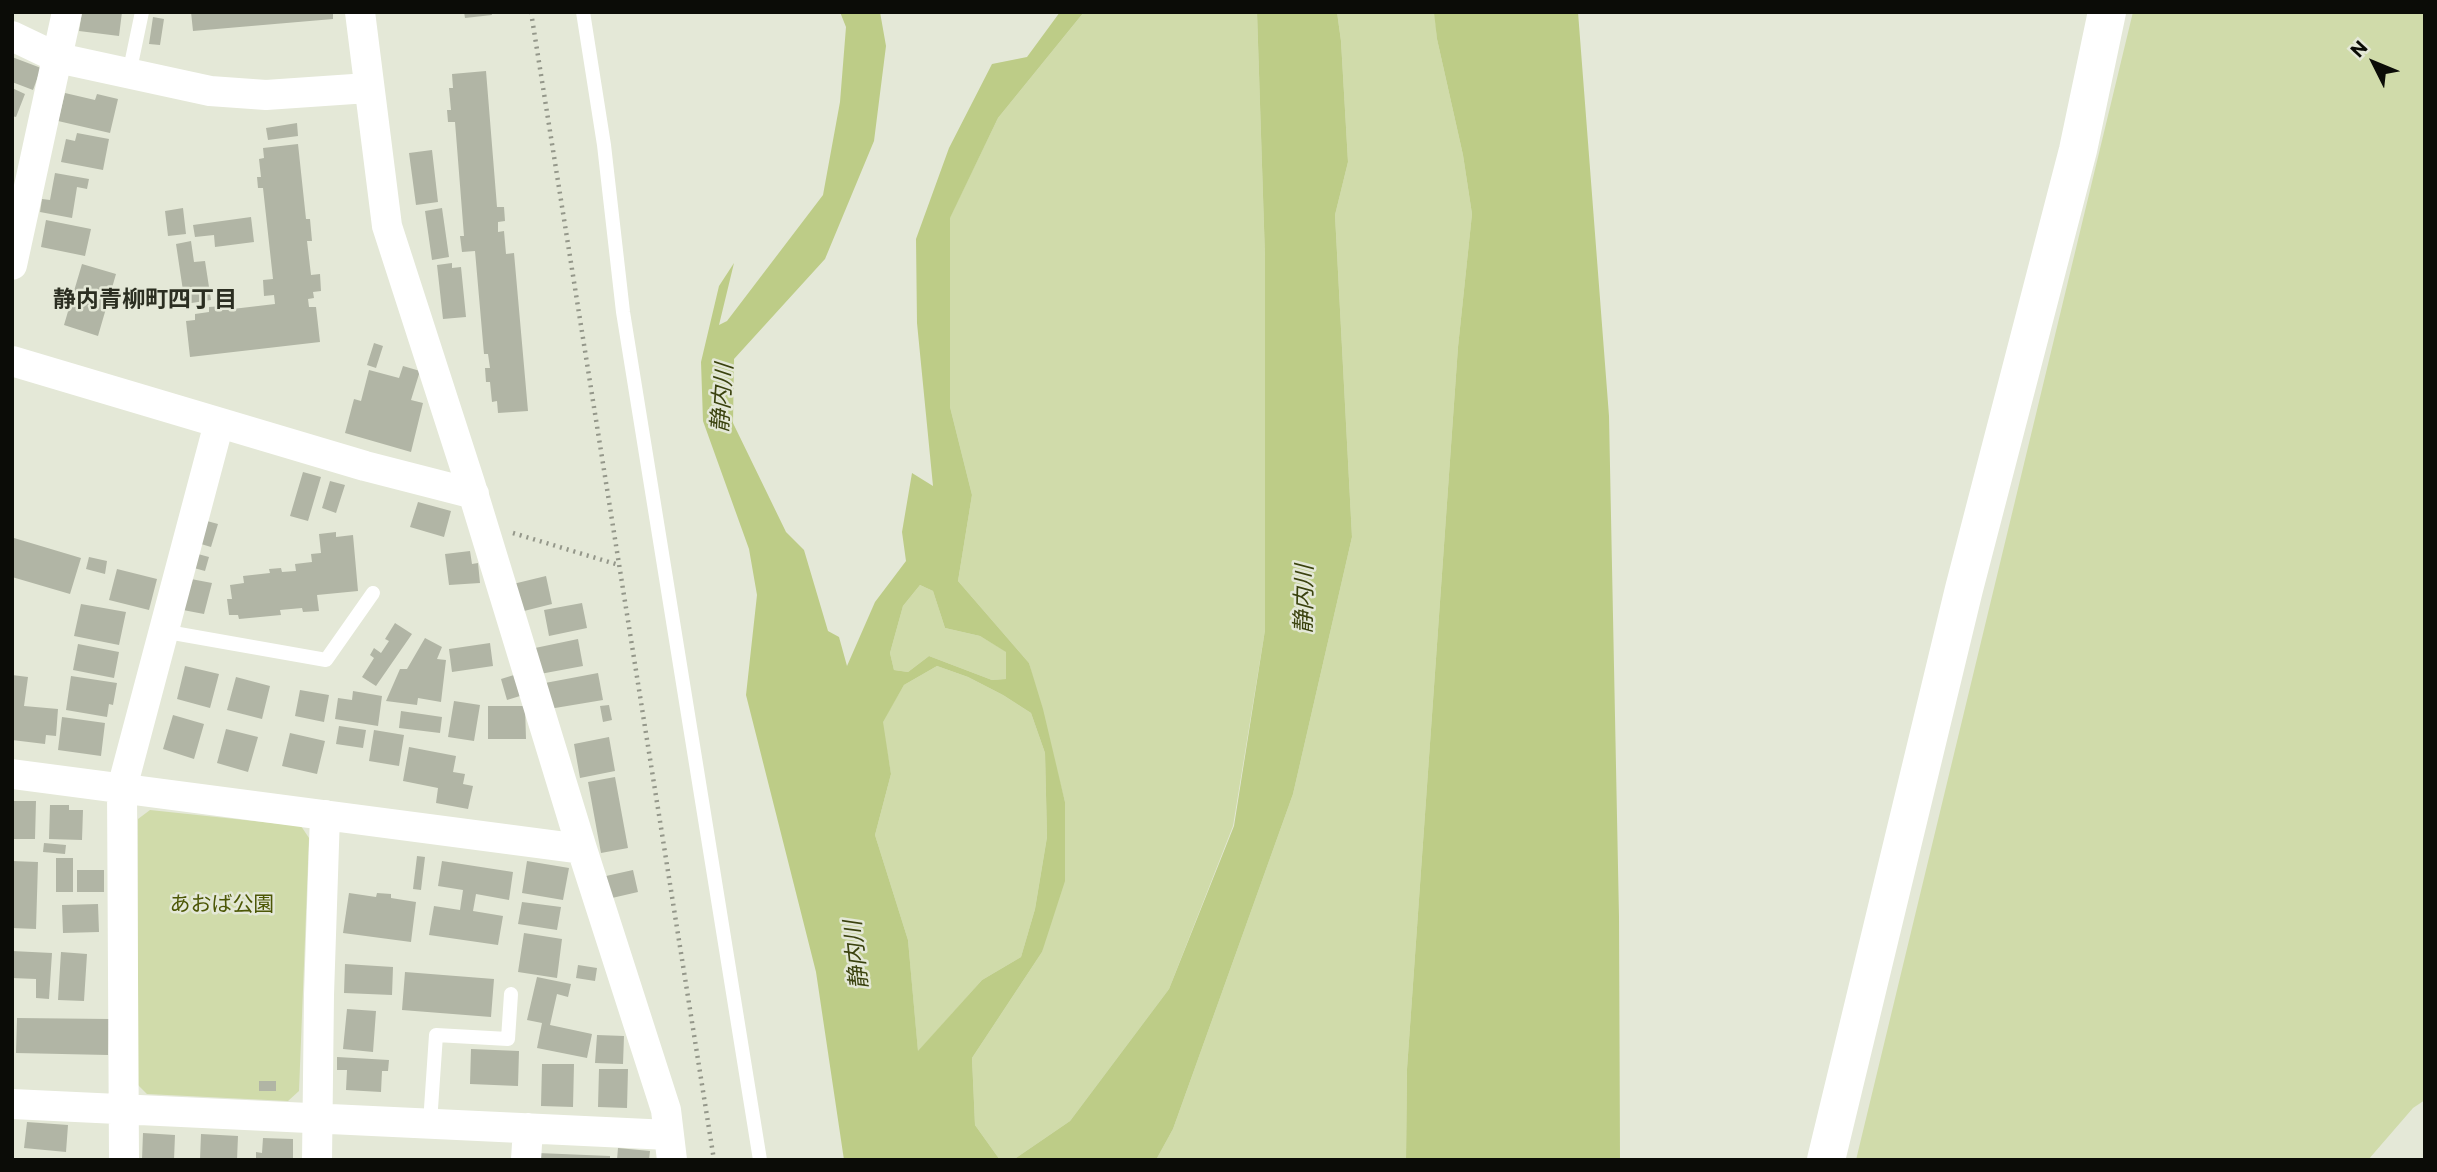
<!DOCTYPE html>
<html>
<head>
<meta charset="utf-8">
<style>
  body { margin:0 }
  #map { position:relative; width:2437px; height:1172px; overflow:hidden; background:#e4e8d7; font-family:Commissioner,sans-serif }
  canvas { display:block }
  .frame { position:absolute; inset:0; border:14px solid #0b0c07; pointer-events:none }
  .north { position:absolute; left:2339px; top:28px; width:70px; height:70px; -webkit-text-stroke:5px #e4e8d7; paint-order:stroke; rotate:313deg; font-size:19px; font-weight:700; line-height:28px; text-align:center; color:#0b0c07 }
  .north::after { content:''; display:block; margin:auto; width:24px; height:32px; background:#0b0c07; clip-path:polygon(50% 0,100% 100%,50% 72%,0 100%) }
</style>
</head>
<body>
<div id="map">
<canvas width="2437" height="1172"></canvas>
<div class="frame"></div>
<div class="north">N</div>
</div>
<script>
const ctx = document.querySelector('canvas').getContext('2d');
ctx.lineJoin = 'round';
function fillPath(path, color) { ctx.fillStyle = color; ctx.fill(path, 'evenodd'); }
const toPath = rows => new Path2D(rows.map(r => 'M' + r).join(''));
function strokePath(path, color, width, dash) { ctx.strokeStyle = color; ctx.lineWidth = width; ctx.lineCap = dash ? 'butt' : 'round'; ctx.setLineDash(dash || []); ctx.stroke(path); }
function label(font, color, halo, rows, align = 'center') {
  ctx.font = font + ' Commissioner,"Noto Sans JP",sans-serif'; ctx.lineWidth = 5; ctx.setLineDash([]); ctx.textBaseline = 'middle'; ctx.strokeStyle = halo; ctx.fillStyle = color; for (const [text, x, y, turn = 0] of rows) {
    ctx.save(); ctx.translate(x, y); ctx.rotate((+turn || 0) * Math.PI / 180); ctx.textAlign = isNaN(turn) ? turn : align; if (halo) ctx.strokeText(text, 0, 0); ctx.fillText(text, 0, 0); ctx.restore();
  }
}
const green = toPath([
  [1084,12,1257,12,1265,257,1265,630,1233,826,1169,989,1070,1121,1013,1160,1000,1160,975,1125,972,1058,1042,952,1065,802,1029,663,958,581,972,495,950,407,950,217,998,118],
  [1337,12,1435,14,1437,39,1463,155,1472,214,1458,347,1407,1069,1406,1160,1156,1160,1173,1129,1293,794,1352,537,1335,215,1348,162,1341,41],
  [2133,12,2425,12,2425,1100,2413,1108,2368,1160,1856,1160],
  [920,585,933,591,945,628,980,636,1007,652,1006,679,992,680,929,656,908,672,894,670,890,653,903,606],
  [937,666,968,677,1003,695,1031,713,1045,753,1047,837,1035,909,1021,957,982,980,918,1052,908,940,875,835,891,774,882,722,904,685],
  [150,810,301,826,309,838,299,1091,288,1101,147,1094,138,1085,138,819]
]);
const water = toPath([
  [840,12,880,12,886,46,874,141,825,259,734,359,733,423,786,532,804,550,828,631,839,637,847,666,875,602,906,561,902,532,912,473,933,486,917,323,916,239,949,148,992,64,1027,57,1060,12,1084,12,998,118,950,218,950,407,972,495,958,581,1029,663,1043,709,1065,802,1065,881,1042,952,972,1058,975,1125,1000,1160,844,1160,816,972,746,695,757,595,749,549,703,421,701,362,719,286,734,263,719,325,727,321,823,195,840,102,846,27],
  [920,585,933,591,945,628,980,636,1006,652,1006,679,992,680,929,656,908,672,894,670,890,653,903,606],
  [937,666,968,677,1003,695,1031,713,1045,753,1047,837,1035,909,1021,957,982,980,918,1051,908,940,875,835,891,774,883,722,904,685],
  [1257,12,1337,12,1341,41,1348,162,1335,215,1352,537,1293,794,1173,1129,1156,1160,1013,1160,1070,1121,1169,989,1234,826,1265,630,1265,257],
  [1434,12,1578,12,1609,416,1619,917,1620,1160,1406,1160,1407,1069,1458,347,1472,214,1463,155,1437,39]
]);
const building = toPath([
  [82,12,122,12,119,36,79,31],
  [191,12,333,12,333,19,193,31],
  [464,12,491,12,492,15,465,18],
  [153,17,164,19,160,45,149,44],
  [12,57,41,68,33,90,12,82],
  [486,71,497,207,504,207,505,221,498,222,498,232,504,231,506,254,514,253,528,411,498,413,497,401,492,402,490,382,486,382,485,368,490,368,488,354,484,354,475,251,462,252,460,236,464,236,455,122,448,122,447,110,451,110,449,88,453,88,452,74],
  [12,88,25,94,16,117,12,116],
  [65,93,95,100,97,94,118,99,110,133,58,121],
  [297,123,298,136,268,140,266,128],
  [77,133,109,139,103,170,61,162,66,139,75,141],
  [298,144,306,219,310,219,312,241,307,241,311,275,320,274,321,291,313,292,314,298,308,299,309,307,316,307,320,342,190,357,186,321,195,320,195,314,209,312,209,307,224,306,224,310,275,304,274,295,264,296,263,280,273,279,263,188,258,188,257,177,261,177,259,159,264,158,263,148],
  [432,150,438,202,416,205,409,153],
  [55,173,89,179,87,189,77,187,72,218,40,212,42,199,50,200],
  [183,208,186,234,168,236,165,211],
  [442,208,449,257,432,260,425,211],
  [251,217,254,242,215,247,214,235,195,237,193,225],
  [46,220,91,229,85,256,41,247],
  [191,241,194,262,205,261,211,300,185,304,176,244],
  [452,263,452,268,461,267,466,317,443,319,437,265],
  [82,264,116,274,98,336,64,325],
  [374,343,383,346,376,368,367,365],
  [403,366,420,371,411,400,423,403,411,452,345,433,354,399,361,401,369,370,399,378],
  [303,472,321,477,308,521,290,516],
  [330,481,345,485,336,513,322,508],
  [418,502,451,511,444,537,410,527],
  [207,521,218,524,211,547,201,544],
  [336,532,336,537,353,535,358,591,317,595,319,611,303,612,302,608,280,610,281,615,239,619,238,615,229,615,227,599,232,599,230,585,244,583,243,576,270,573,269,569,281,568,282,572,296,571,295,564,312,562,311,554,321,553,319,534],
  [14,538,81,558,70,594,12,577,12,545],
  [470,551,472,564,478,563,480,583,449,585,445,554],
  [198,554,209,557,205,571,194,568],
  [89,557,107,561,105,574,86,569],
  [117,569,157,579,149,610,109,600],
  [546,576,552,604,520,612,513,584],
  [191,579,212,583,204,614,183,610],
  [582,603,587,628,549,636,544,610],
  [81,604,126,612,119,645,74,636],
  [395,623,412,634,376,686,362,677,374,658,370,655,374,648,381,653,389,641,385,639],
  [425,638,442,647,437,659,446,660,441,702,418,698,417,705,386,701,400,669,407,669],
  [578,639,583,666,540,674,535,648],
  [490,643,493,666,452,672,449,649],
  [78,644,119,652,114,678,73,670],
  [185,666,219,674,210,708,177,699],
  [598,673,603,700,549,709,545,683],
  [12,675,28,677,24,706,58,709,56,736,46,735,45,744,12,740],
  [514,675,520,696,507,700,501,679],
  [71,676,117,683,113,705,109,704,107,717,66,710],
  [236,677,270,686,262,719,227,710],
  [300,690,329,695,324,722,295,716],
  [353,691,382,696,378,726,335,719,338,698,352,700],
  [454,701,480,705,474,741,448,737],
  [609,705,612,720,603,722,600,706],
  [488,706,525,706,526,739,488,739],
  [401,711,442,717,440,733,399,728],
  [173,715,204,724,194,759,163,749],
  [62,717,105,723,101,756,58,750],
  [339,726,366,730,363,748,336,744],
  [226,729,258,737,248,772,217,763],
  [374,730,404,735,399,766,369,761],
  [290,733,325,741,317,774,282,766],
  [609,737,615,771,580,778,574,744],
  [409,747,456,756,453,772,465,774,463,784,473,786,468,809,436,803,438,788,403,781],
  [615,777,628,848,601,853,588,782],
  [12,801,36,801,35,839,12,839],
  [50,805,69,805,69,810,83,810,82,840,49,839],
  [44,843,66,845,65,854,43,852],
  [417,856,425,857,421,890,413,889],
  [56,858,73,858,73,892,56,892],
  [12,861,38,862,36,929,12,928],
  [442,861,513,872,509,900,476,894,473,911,503,916,498,945,429,935,434,906,460,910,463,890,438,886],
  [527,861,569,868,563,900,522,893],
  [77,870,104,870,104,892,77,892],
  [633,870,638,892,612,898,606,876],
  [349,893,376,897,377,893,391,894,391,898,416,902,411,942,343,933],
  [522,902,561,907,557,930,518,924],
  [98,904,99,932,63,933,62,905],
  [524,933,562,939,557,978,518,972],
  [12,951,52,953,49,999,36,998,36,979,12,978],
  [61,952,87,954,84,1001,58,1000],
  [345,964,393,967,392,995,344,993],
  [578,965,597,968,595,981,576,978],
  [405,972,494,979,491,1017,402,1010],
  [537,977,571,984,568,997,557,994,550,1025,592,1034,587,1058,537,1048,542,1023,527,1020],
  [347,1009,376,1011,373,1052,343,1049],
  [17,1018,109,1019,108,1055,16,1053],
  [597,1035,624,1036,623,1064,595,1063],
  [471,1049,519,1051,518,1086,470,1084],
  [337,1057,389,1060,388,1071,382,1071,381,1092,346,1090,347,1070,337,1070],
  [542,1064,574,1064,573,1107,541,1106],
  [599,1069,628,1069,627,1108,598,1107],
  [259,1081,276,1081,276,1091,259,1091],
  [27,1122,68,1125,66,1152,24,1148],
  [143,1133,175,1135,174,1160,142,1160],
  [201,1134,238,1136,237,1160,200,1160],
  [263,1138,293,1139,293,1160,256,1160,256,1152,262,1153],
  [618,1148,650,1151,649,1160,617,1160],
  [538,1153,610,1156,610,1160,537,1160]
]);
const path = toPath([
  [531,12,714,1160],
  [513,533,619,565]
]);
const lane = toPath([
  [583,12,604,145,623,312,760,1160],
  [129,74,142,12],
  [162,631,326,660,373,593],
  [430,1123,436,1035,508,1039,511,994]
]);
const street = toPath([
  [360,12,387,226,470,483,582,849,666,1110,672,1160],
  [12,36,58,58,210,91,266,95,368,88],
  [12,265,67,12],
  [12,361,365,466,474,494],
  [12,774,582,849],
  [12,1104,669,1135],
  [124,1160,122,788,219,423],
  [317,1160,319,995,325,815],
  [526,1160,528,1128]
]);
const secondary = toPath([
  [1826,1160,1964,589,2078,150,2107,12]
]);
const parkNames = [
  ["あおば公園",222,904]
];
const neighbourhoodNames = [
  ["静内青柳町四丁目",145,299]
];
const waterNames = [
  ["静内川",722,398,-86],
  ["静内川",1304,599,-89],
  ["静内川",856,955,-96]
];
fillPath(green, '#d0dbaa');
fillPath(water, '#bdcc87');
fillPath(building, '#b1b5a5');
strokePath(path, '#94978a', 4.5, [2, 5]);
strokePath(lane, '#fff', 14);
strokePath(street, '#fff', 30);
strokePath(secondary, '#fff', 38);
label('21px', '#4c5706', '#e4e8d7', parkNames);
label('bold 23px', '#2b2e21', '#e4e8d7', neighbourhoodNames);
label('italic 23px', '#3a420e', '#e4e8d7', waterNames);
</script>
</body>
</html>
